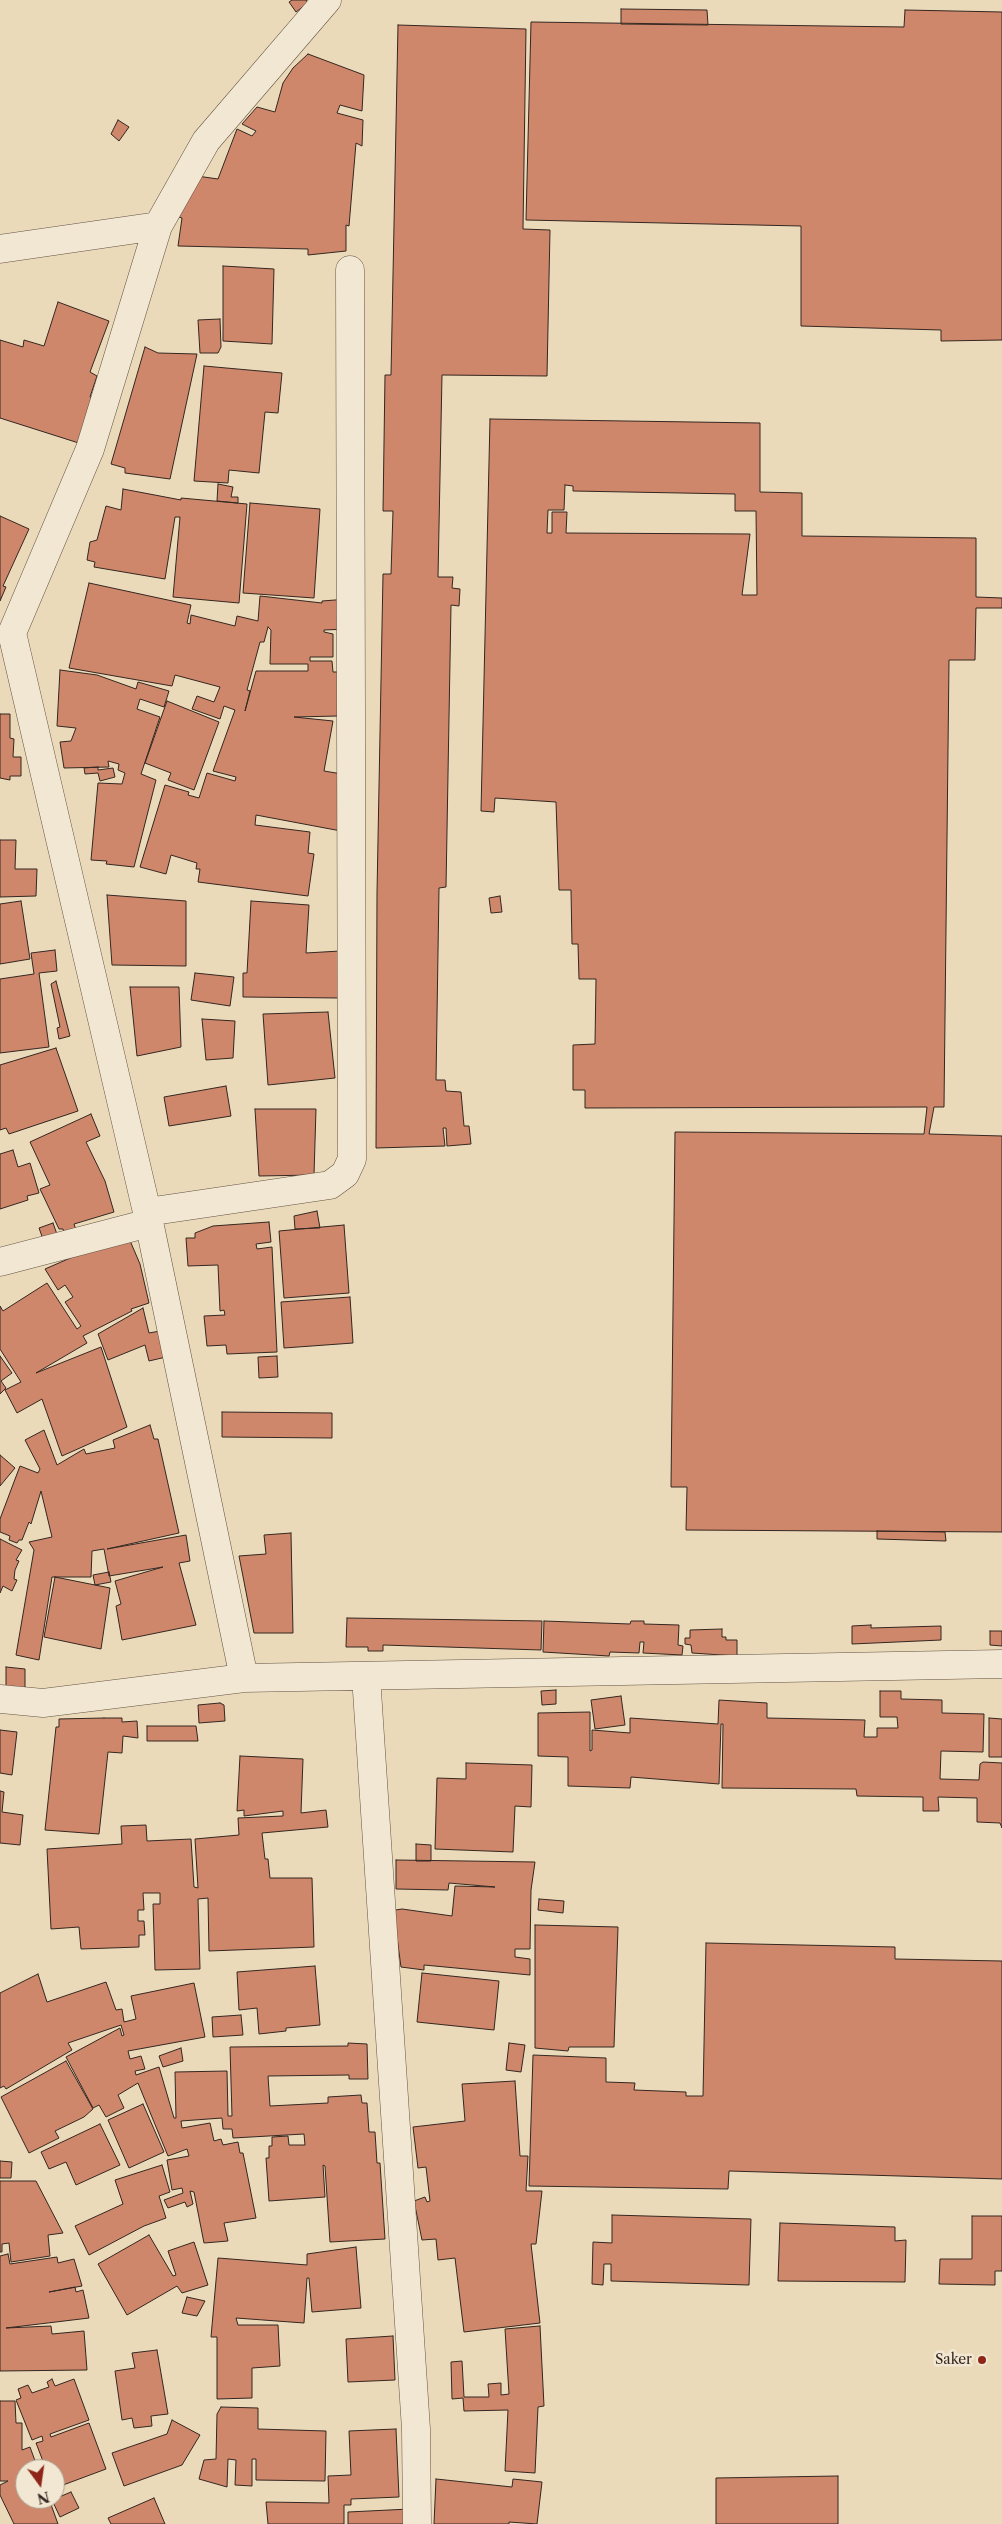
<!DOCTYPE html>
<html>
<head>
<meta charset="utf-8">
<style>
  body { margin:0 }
  #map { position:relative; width:1002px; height:2524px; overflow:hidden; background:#ebdab9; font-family:"Libre Caslon Text",serif }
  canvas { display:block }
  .north { position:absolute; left:15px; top:2459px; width:50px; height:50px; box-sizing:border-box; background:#f2e7d2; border:1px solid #a69a8b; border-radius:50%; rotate:166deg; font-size:14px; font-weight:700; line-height:20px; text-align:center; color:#342620 }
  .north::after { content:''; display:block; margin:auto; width:18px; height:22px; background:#8f2418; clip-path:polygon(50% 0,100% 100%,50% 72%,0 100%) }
</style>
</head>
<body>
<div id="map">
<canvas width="1002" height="2524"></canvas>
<div class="north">N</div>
</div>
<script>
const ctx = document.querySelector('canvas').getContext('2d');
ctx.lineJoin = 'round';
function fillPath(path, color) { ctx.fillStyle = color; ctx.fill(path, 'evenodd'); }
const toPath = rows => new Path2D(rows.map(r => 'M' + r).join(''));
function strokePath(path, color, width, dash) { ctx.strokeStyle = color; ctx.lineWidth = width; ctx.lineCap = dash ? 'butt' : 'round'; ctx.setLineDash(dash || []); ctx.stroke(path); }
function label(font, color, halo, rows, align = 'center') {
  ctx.font = font + ' "Libre Caslon Text",serif'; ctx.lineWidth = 5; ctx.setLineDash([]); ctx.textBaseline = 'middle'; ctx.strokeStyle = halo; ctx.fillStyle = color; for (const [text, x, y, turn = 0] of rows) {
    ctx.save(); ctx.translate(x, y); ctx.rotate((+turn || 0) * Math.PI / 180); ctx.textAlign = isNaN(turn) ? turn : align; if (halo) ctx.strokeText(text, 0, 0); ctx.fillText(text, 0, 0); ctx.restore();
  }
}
const building = toPath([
  [292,0,306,0,308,3,296,12,289,2,292,0],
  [621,9,707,10,708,25,621,24,621,9],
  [905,10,1002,12,1002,340,941,341,941,330,801,326,801,226,526,220,531,22,904,27,905,10],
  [398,25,526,29,523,229,550,230,547,376,442,375,438,577,453,577,452,588,460,589,459,606,451,605,446,887,439,888,436,1080,445,1080,446,1091,461,1092,464,1126,469,1126,471,1144,447,1146,446,1128,443,1128,445,1146,376,1148,377,893,383,574,391,574,393,511,383,511,385,375,391,375,398,25],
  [308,54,364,75,362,111,340,105,337,113,363,120,362,146,356,143,349,226,346,225,346,251,308,255,308,249,178,246,182,218,179,217,197,176,218,179,237,129,252,136,256,131,242,124,257,107,275,112,283,83,293,68,308,54],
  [118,120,129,127,119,141,111,134,118,120],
  [223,266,274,269,272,344,223,341,223,266],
  [58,302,109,321,90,372,97,376,90,397,100,402,85,445,0,418,0,340,23,347,24,340,44,346,58,302],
  [220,319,221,347,218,353,200,353,198,320,220,319],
  [145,347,158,353,197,354,170,479,125,473,125,468,111,464,145,347],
  [204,366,282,373,278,413,265,412,259,473,229,470,228,483,194,481,204,366],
  [490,419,760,423,760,492,802,493,802,536,976,538,976,597,1002,598,1002,608,976,608,975,660,949,660,944,1107,934,1107,929,1134,1002,1136,1002,1532,686,1530,687,1487,671,1487,675,1132,924,1134,927,1107,585,1108,585,1090,573,1090,573,1045,595,1044,596,979,579,979,578,944,572,944,571,890,559,890,556,802,495,798,494,812,481,811,490,419],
  [565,485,573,486,573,491,735,494,735,511,756,511,757,595,742,595,750,534,566,533,567,512,552,512,552,533,547,533,548,510,564,510,565,485],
  [218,484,233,487,231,497,238,497,238,503,217,501,218,484],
  [123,489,181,500,181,498,247,504,239,603,173,597,180,517,175,517,165,579,94,567,95,562,87,560,90,542,97,540,106,506,121,510,123,489],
  [250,503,320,509,314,598,243,593,250,503],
  [0,516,29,529,3,586,6,587,0,601,0,516],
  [89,583,191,605,187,623,190,624,191,615,235,626,237,616,258,621,260,596,322,603,322,601,348,599,348,629,324,630,324,632,333,634,333,657,310,657,310,661,332,661,333,672,338,672,338,716,294,717,333,721,324,771,348,775,341,831,256,815,255,825,310,832,308,853,314,854,308,896,198,882,200,869,196,869,197,863,171,855,166,874,140,867,165,785,189,792,188,795,199,798,207,773,235,781,236,777,213,771,235,710,224,706,220,719,192,709,197,696,214,702,220,687,175,675,172,686,69,668,89,583],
  [268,627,271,630,270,664,308,664,308,671,256,671,245,711,250,691,247,690,260,642,264,642,268,627],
  [60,670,97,675,136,689,138,682,169,691,164,707,140,699,137,709,160,717,141,774,156,780,134,867,106,864,107,861,91,860,98,783,122,784,125,773,118,770,119,764,108,761,109,767,64,768,60,742,71,741,76,728,57,726,60,670],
  [167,701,219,722,194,790,168,780,171,773,145,763,167,701],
  [0,714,10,714,10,738,14,739,13,757,21,757,21,776,10,776,10,780,0,778,0,714],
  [98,767,98,770,113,768,115,777,100,781,98,773,85,774,84,768,98,767],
  [0,840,16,840,15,869,37,869,36,896,0,897,0,840],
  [107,895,186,901,186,966,112,965,107,895],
  [500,896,502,912,491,913,489,898,500,896],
  [21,901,30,959,0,964,0,904,21,901],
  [251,901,309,905,306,953,340,951,340,998,243,997,243,973,247,973,251,901],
  [55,950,57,971,39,973,49,1047,0,1053,0,979,34,974,31,953,55,950],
  [195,973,234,977,230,1006,191,1000,195,973],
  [56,981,70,1036,59,1039,57,1028,60,1027,51,984,56,981],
  [130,987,179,987,181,1047,137,1056,130,987],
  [328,1012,335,1078,268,1085,263,1014,328,1012],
  [202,1019,235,1021,233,1058,206,1060,202,1019],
  [56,1048,78,1111,9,1134,6,1128,0,1130,0,1065,56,1048],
  [226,1086,231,1116,169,1126,164,1097,226,1086],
  [255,1109,316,1109,314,1175,259,1176,255,1109],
  [91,1114,100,1136,86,1142,105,1181,114,1212,74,1224,79,1238,67,1242,63,1229,59,1229,40,1189,50,1185,30,1142,91,1114],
  [13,1150,18,1167,30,1163,39,1193,27,1196,28,1200,0,1209,0,1154,13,1150],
  [317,1211,320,1228,295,1229,294,1216,317,1211],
  [269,1222,271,1242,256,1244,257,1249,272,1247,277,1352,227,1354,226,1345,207,1346,204,1316,225,1315,224,1310,220,1311,218,1265,188,1266,186,1238,195,1238,195,1233,213,1226,269,1222],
  [53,1223,58,1237,44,1242,39,1228,53,1223],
  [344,1225,349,1293,284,1298,279,1231,344,1225],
  [128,1236,140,1264,149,1303,131,1309,132,1311,83,1336,87,1343,36,1373,101,1347,127,1427,62,1456,42,1399,17,1413,5,1390,21,1382,0,1349,0,1306,3,1311,47,1283,77,1329,81,1326,65,1302,73,1297,65,1285,58,1290,45,1269,98,1246,128,1236],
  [350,1297,353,1343,284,1348,281,1302,350,1297],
  [143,1308,149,1333,160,1331,166,1357,149,1361,145,1345,108,1360,98,1334,143,1308],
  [0,1356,12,1373,1,1381,6,1388,0,1394,0,1356],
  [277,1356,278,1377,259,1378,258,1357,277,1356],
  [222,1412,332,1413,332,1438,222,1437,222,1412],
  [150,1425,154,1439,158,1439,179,1533,107,1549,186,1535,190,1561,179,1563,196,1625,122,1640,116,1606,121,1604,115,1581,163,1567,109,1576,104,1549,92,1551,91,1577,52,1577,39,1660,16,1655,34,1550,29,1542,52,1537,41,1491,31,1524,29,1522,22,1540,19,1540,17,1543,9,1540,10,1536,0,1532,0,1519,20,1466,38,1473,40,1469,25,1440,44,1430,57,1465,84,1449,86,1454,115,1448,113,1440,150,1425],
  [0,1455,15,1468,0,1486,0,1455],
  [877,1531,945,1532,946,1541,877,1539,877,1531],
  [291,1533,293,1633,254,1633,239,1556,266,1554,264,1535,291,1533],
  [0,1539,22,1550,16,1560,19,1561,15,1570,14,1579,17,1580,12,1591,3,1586,0,1593,0,1539],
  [109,1572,111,1582,95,1585,93,1575,109,1572],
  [55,1577,110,1588,101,1649,44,1637,55,1577],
  [347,1618,542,1621,541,1650,383,1645,383,1651,368,1651,368,1647,346,1647,347,1618],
  [544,1621,630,1624,631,1621,644,1621,644,1624,679,1625,678,1645,683,1646,682,1655,643,1653,644,1642,640,1642,639,1653,610,1652,609,1656,543,1652,544,1621],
  [871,1625,871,1628,941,1626,941,1640,852,1644,852,1626,871,1625],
  [722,1629,722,1637,726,1637,726,1640,737,1640,737,1656,692,1653,691,1645,685,1644,685,1638,690,1638,690,1630,722,1629],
  [990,1631,1002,1631,1002,1646,990,1645,990,1631],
  [6,1667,25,1669,25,1688,6,1688,6,1667],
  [556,1690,556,1704,542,1705,541,1691,556,1690],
  [880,1691,901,1691,901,1699,942,1700,942,1713,984,1714,983,1752,941,1751,940,1779,979,1780,980,1764,983,1762,1002,1763,1002,1828,1000,1823,977,1822,977,1798,938,1797,939,1811,923,1811,923,1797,857,1796,856,1789,722,1788,723,1724,721,1724,719,1784,631,1777,630,1788,568,1786,568,1757,538,1756,538,1713,590,1712,590,1751,592,1750,592,1730,630,1733,630,1718,718,1724,719,1700,767,1703,767,1718,865,1720,864,1737,877,1737,877,1728,898,1728,897,1717,880,1717,880,1691],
  [621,1696,625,1725,595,1729,591,1700,621,1696],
  [220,1703,224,1705,225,1721,199,1723,198,1705,220,1703],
  [104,1718,122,1718,122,1722,137,1721,138,1738,123,1736,122,1753,108,1752,99,1834,45,1830,56,1727,59,1727,59,1719,104,1718],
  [989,1718,1002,1719,1002,1757,989,1757,989,1718],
  [147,1726,196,1726,198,1741,147,1741,147,1726],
  [0,1730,17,1732,12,1775,0,1773,0,1730],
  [240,1756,303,1759,301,1813,326,1810,328,1827,262,1833,265,1859,268,1859,270,1878,312,1878,314,1947,209,1951,208,1898,198,1899,200,1969,155,1970,153,1904,160,1904,160,1893,143,1893,144,1910,138,1910,138,1921,144,1921,145,1935,139,1935,139,1947,81,1949,79,1927,51,1929,47,1849,122,1844,121,1826,146,1825,147,1841,191,1839,194,1887,198,1888,195,1839,239,1835,238,1818,283,1816,283,1811,244,1816,244,1810,237,1811,240,1756],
  [466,1763,532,1765,531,1807,515,1806,513,1852,435,1849,437,1778,466,1779,466,1763],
  [0,1791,4,1792,2,1812,23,1815,20,1845,0,1843,0,1791],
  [416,1844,431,1845,431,1861,416,1861,416,1844],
  [396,1860,535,1862,531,1890,530,1949,515,1949,515,1957,530,1959,530,1975,424,1965,424,1970,401,1967,395,1923,389,1911,402,1909,452,1916,455,1886,495,1887,449,1883,448,1890,396,1889,396,1860],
  [539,1899,564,1901,563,1913,538,1910,539,1899],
  [535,1925,618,1927,614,2047,569,2047,568,2051,535,2048,535,1925],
  [706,1943,895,1947,895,1959,1002,1961,1002,2179,729,2171,728,2189,529,2186,533,2055,606,2058,606,2082,635,2083,634,2090,686,2092,686,2096,703,2096,706,1943],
  [315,1966,320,2025,286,2028,286,2031,259,2034,257,2008,239,2010,237,1972,315,1966],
  [422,1973,499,1981,494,2030,417,2022,422,1973],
  [38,1974,47,2002,106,1982,116,2010,122,2009,124,2022,136,2019,131,1996,194,1983,205,2037,128,2051,130,2059,141,2056,145,2069,135,2071,136,2075,159,2067,174,2118,176,2118,175,2072,227,2071,228,2116,232,2116,230,2047,348,2046,348,2043,367,2044,368,2079,349,2079,349,2075,268,2076,270,2106,328,2103,328,2097,361,2095,362,2103,367,2103,369,2132,375,2132,377,2163,380,2163,385,2239,330,2242,325,2166,323,2165,325,2197,269,2201,266,2158,269,2158,269,2146,272,2146,272,2137,288,2136,289,2145,305,2145,304,2134,233,2138,232,2129,223,2129,222,2118,181,2121,182,2128,210,2123,214,2141,221,2139,223,2145,238,2142,240,2153,243,2153,256,2218,224,2223,228,2241,204,2243,194,2192,190,2191,193,2204,187,2207,185,2202,168,2208,164,2200,183,2193,182,2188,172,2190,167,2160,189,2156,187,2149,168,2156,138,2083,118,2095,124,2108,106,2117,99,2105,93,2108,66,2057,120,2028,122,2036,124,2035,121,2025,68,2043,72,2050,6,2089,4,2086,0,2088,0,1993,38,1974],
  [241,2015,243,2035,213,2037,212,2017,241,2015],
  [509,2043,525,2045,521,2072,506,2070,509,2043],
  [181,2048,183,2061,163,2067,159,2056,181,2048],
  [66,2061,93,2109,84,2117,55,2131,59,2138,29,2153,1,2097,66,2061],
  [515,2081,520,2156,528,2156,526,2191,542,2191,536,2244,531,2244,540,2323,464,2332,455,2258,438,2260,436,2239,422,2240,414,2201,425,2197,427,2202,430,2201,426,2167,418,2168,413,2127,465,2121,462,2084,515,2081],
  [143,2104,164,2152,129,2168,108,2120,143,2104],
  [100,2124,120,2165,76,2185,66,2162,49,2169,41,2152,100,2124],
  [0,2161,12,2162,11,2178,0,2178,0,2161],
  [162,2165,170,2192,159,2196,166,2218,144,2226,89,2255,75,2226,123,2204,115,2180,162,2165],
  [0,2181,36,2181,63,2233,48,2235,50,2256,11,2262,9,2243,2,2244,2,2252,0,2252,0,2181],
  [612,2215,751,2219,749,2285,611,2281,611,2264,604,2264,603,2285,592,2284,593,2242,612,2243,612,2215],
  [972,2216,1002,2216,1002,2271,995,2271,995,2285,939,2284,940,2259,972,2259,972,2216],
  [780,2223,895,2227,895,2241,906,2240,905,2282,778,2281,780,2223],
  [149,2235,173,2276,176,2275,168,2251,194,2242,208,2285,182,2293,177,2286,127,2315,98,2264,149,2235],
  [356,2247,361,2308,312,2312,309,2278,307,2278,304,2323,236,2318,238,2325,278,2325,280,2366,252,2368,252,2398,217,2399,217,2337,211,2337,218,2258,307,2265,307,2254,356,2247],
  [8,2254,10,2264,57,2257,58,2263,74,2259,82,2286,49,2292,75,2287,76,2292,83,2290,89,2318,6,2328,51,2326,52,2334,84,2331,87,2370,0,2371,0,2256,8,2254],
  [187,2297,205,2301,197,2316,182,2313,187,2297],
  [540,2326,544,2406,538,2407,535,2473,505,2471,508,2410,464,2411,463,2398,452,2399,451,2362,462,2361,464,2397,489,2397,488,2384,501,2383,501,2395,509,2394,505,2329,540,2326],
  [393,2336,395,2380,348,2382,346,2339,393,2336],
  [157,2350,168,2414,151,2416,152,2426,134,2428,132,2418,122,2420,115,2371,135,2368,132,2353,157,2350],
  [52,2379,55,2386,74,2379,89,2420,50,2434,51,2437,89,2423,106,2469,55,2488,55,2469,46,2469,36,2443,43,2441,42,2436,32,2440,16,2400,21,2398,18,2389,28,2385,32,2393,49,2387,47,2382,52,2379],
  [0,2401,15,2401,16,2423,22,2423,22,2450,30,2447,38,2469,25,2469,25,2499,49,2499,58,2524,14,2524,0,2495,0,2485,8,2481,0,2481,0,2401],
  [221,2407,258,2408,258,2429,326,2431,325,2481,256,2480,256,2459,252,2459,252,2486,235,2485,236,2460,228,2459,227,2487,199,2479,204,2460,216,2459,217,2414,221,2407],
  [172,2420,200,2435,182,2465,124,2486,112,2453,167,2434,172,2420],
  [396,2429,399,2497,351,2499,351,2505,344,2505,344,2524,268,2524,266,2502,329,2503,328,2476,351,2475,349,2431,396,2429],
  [838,2476,838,2524,716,2524,716,2478,838,2476],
  [436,2479,512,2487,513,2479,542,2482,537,2524,509,2522,509,2524,434,2524,436,2479],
  [71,2492,79,2508,60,2517,52,2500,71,2492],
  [154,2498,165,2524,111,2524,108,2518,154,2498],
  [410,2509,411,2524,348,2524,348,2512,410,2509]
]);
const minor = toPath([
  [0,249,158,226],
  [147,1212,330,1185,345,1174,352,1159,350,270],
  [0,1262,149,1223],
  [366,1676,416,2429,417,2524],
  [244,1678,147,1212,12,633,90,449,158,226,206,141,327,0],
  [0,1699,43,1703,244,1678,1002,1664]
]);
const markers = [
  [982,2360,5,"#8f2418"]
];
const poiNames = [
  ["Saker",972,2360]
];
fillPath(building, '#ce876b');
strokePath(building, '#342620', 1);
strokePath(minor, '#625346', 29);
strokePath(minor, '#f2e7d2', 28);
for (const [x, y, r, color] of markers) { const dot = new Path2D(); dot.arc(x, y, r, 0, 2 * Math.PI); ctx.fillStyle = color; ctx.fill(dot); strokePath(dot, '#f2e7d2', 2); }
label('14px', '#342620', '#f2e7d2', poiNames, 'right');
</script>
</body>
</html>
